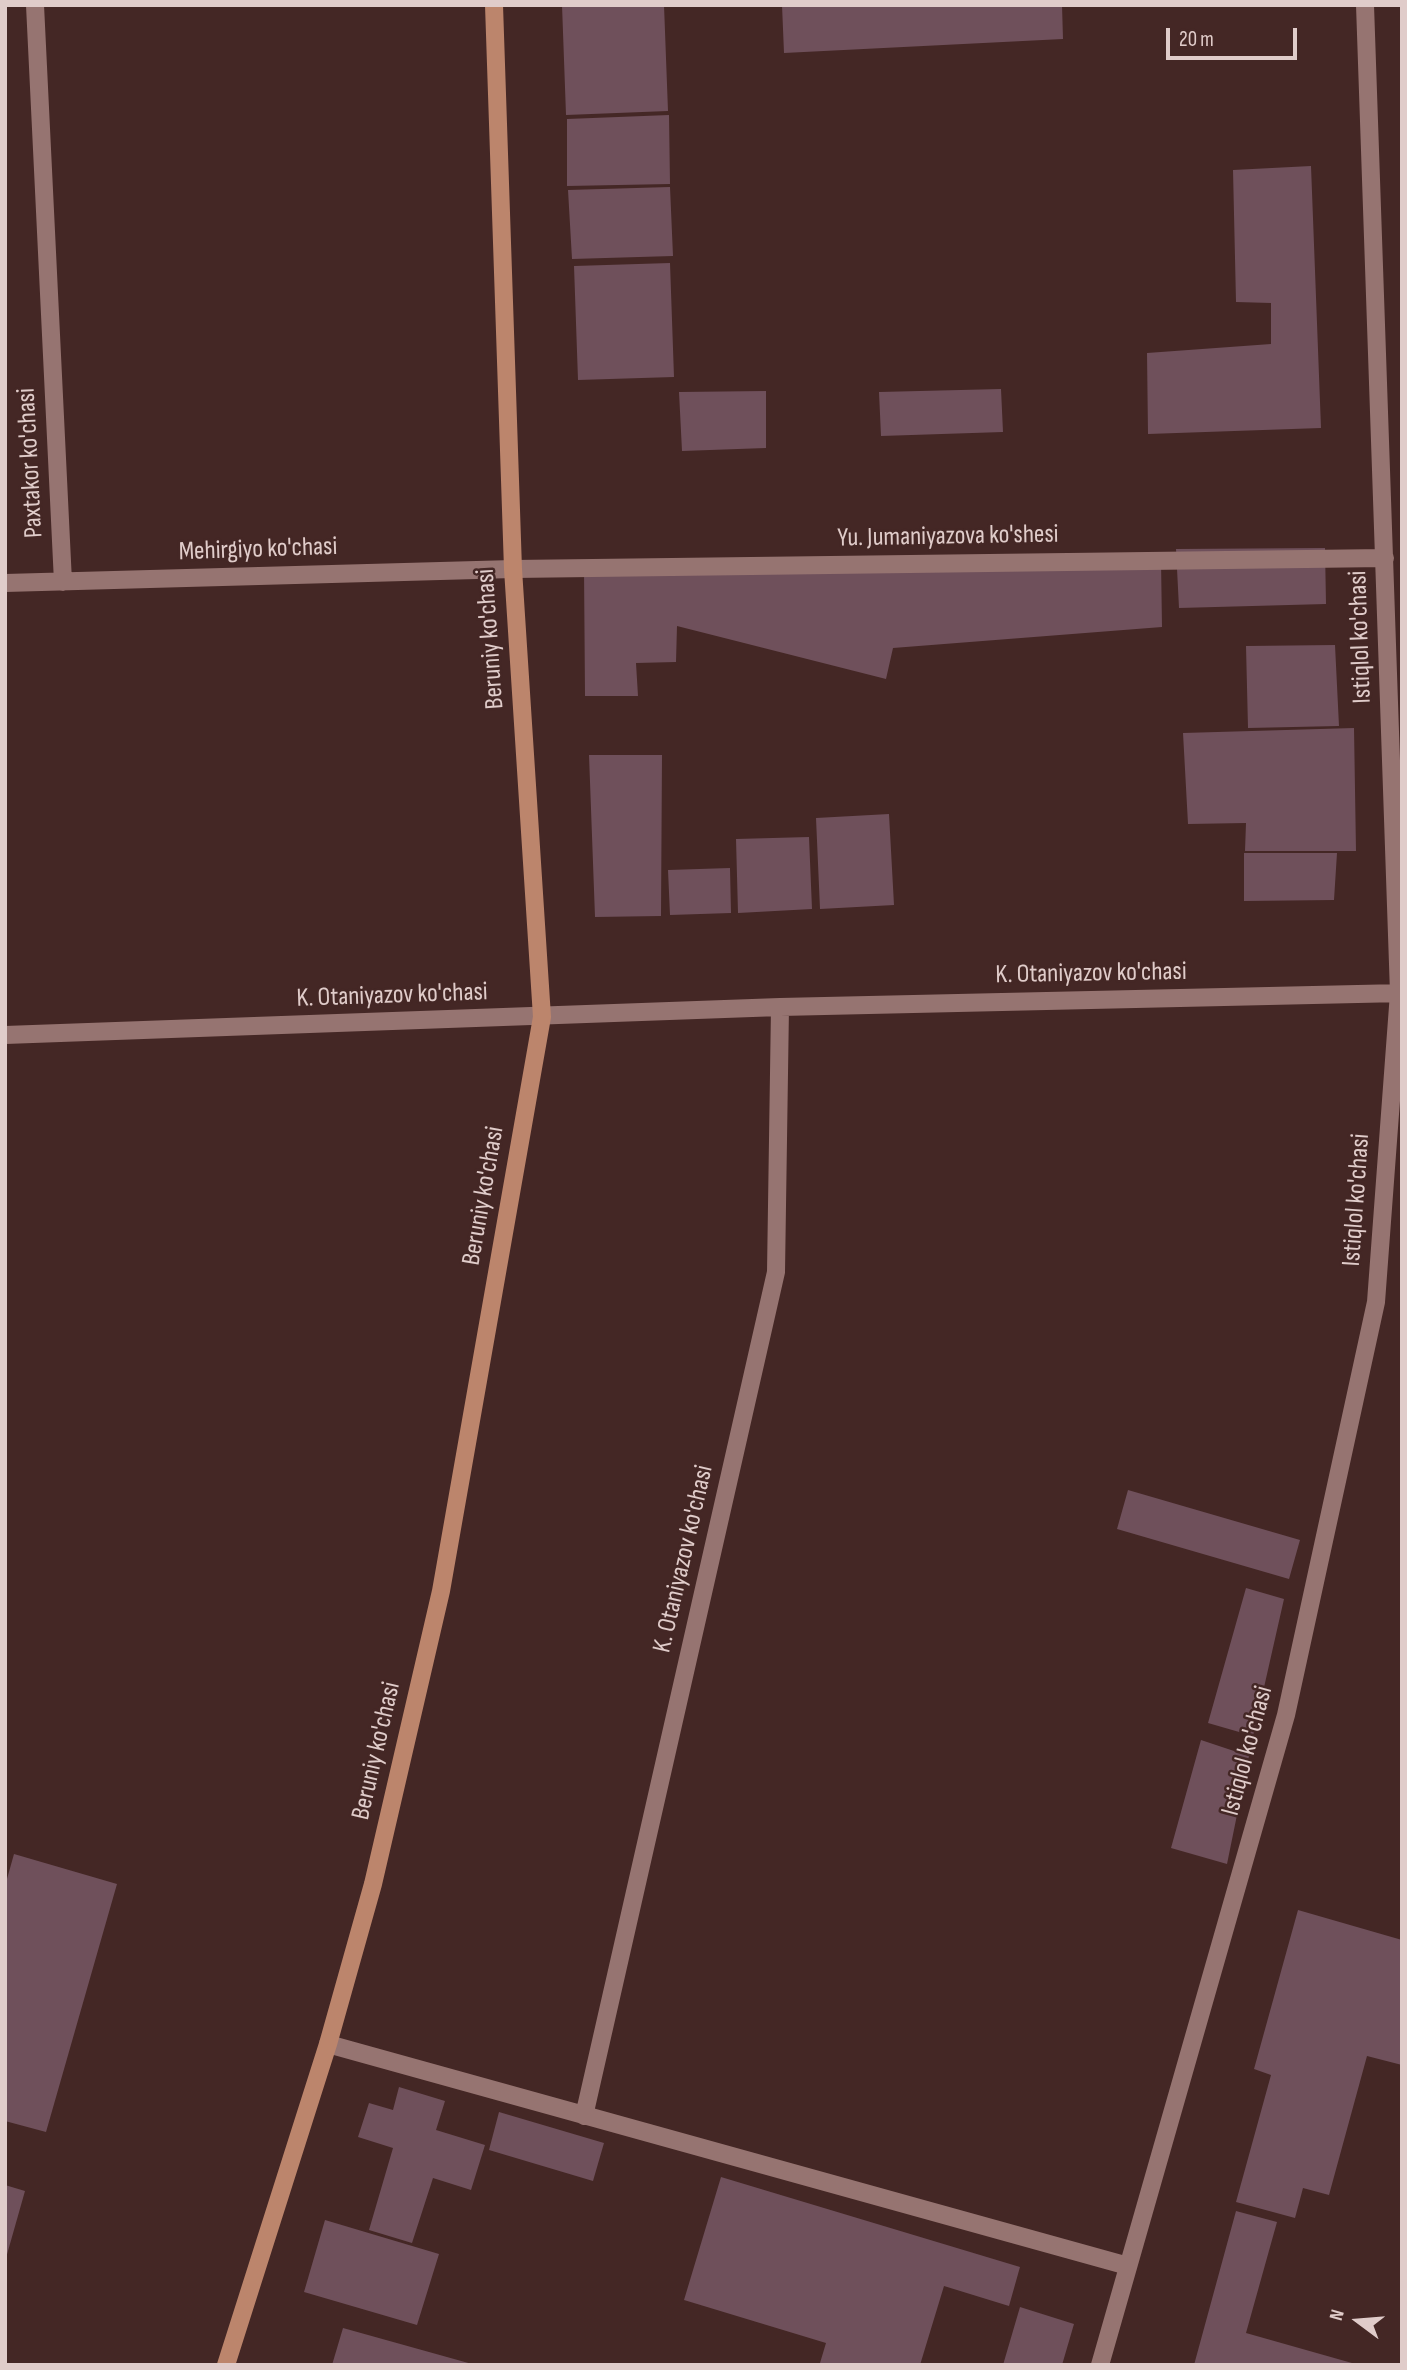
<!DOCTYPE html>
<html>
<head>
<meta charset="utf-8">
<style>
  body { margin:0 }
  #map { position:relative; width:1407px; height:2370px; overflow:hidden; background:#442725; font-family:"Sofia Sans Condensed",sans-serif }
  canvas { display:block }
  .frame { position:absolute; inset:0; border:7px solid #e0ccca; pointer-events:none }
  .north { position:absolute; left:1323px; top:2286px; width:70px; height:70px; -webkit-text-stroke:5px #442725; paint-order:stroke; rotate:286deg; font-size:19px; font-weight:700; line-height:28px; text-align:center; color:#e0ccca }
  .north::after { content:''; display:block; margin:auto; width:24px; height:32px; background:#e0ccca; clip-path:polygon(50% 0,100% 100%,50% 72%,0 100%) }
  .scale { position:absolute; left:1166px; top:28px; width:131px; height:32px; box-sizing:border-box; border:4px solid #e0ccca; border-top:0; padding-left:9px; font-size:21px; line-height:24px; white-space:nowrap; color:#e0ccca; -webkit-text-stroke:5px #442725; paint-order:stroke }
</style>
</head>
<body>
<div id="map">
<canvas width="1407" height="2370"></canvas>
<div class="frame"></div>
<div class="north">N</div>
<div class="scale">20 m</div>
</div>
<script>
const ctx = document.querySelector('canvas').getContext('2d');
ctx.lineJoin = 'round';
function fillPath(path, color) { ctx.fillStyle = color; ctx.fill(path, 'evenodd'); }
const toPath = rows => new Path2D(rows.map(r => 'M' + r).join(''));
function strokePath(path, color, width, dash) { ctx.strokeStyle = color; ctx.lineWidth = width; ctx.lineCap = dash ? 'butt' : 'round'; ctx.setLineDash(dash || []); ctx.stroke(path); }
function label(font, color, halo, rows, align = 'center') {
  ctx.font = font + ' "Sofia Sans Condensed",sans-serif'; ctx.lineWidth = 5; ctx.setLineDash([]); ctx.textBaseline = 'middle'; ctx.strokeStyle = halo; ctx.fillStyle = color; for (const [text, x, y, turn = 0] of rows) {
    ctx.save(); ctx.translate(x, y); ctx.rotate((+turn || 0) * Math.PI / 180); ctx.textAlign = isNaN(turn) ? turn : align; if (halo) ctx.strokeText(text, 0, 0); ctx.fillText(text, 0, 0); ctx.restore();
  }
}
const building = toPath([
  [562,5,664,5,668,111,566,115],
  [782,5,1062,5,1063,39,784,53],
  [669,115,670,184,567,186,567,119],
  [1311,166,1321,428,1148,434,1147,353,1271,344,1271,303,1236,302,1233,170],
  [670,187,673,256,572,259,568,190],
  [670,263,674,377,578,380,574,266],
  [1001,389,1003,432,881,436,879,392],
  [766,391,766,448,682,451,679,392],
  [1325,548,1326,604,1179,608,1176,549],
  [1161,560,1162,627,893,648,886,679,677,626,676,662,636,663,638,696,585,696,584,569],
  [1335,645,1339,726,1248,728,1246,646],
  [1354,728,1356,851,1245,851,1246,823,1188,824,1183,733],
  [589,755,662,755,661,916,595,917],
  [889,814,894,905,820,909,816,818],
  [809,837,812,909,738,913,736,839],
  [1244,853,1337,853,1334,900,1244,901],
  [730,868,731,913,670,915,668,870],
  [1128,1490,1300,1540,1289,1579,1117,1529],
  [1246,1588,1284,1599,1253,1736,1208,1723],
  [1201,1740,1249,1756,1227,1864,1171,1848],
  [14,1854,117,1884,46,2132,5,2121,5,1886],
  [1298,1910,1402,1940,1402,2065,1367,2056,1329,2195,1303,2188,1295,2218,1236,2202,1271,2075,1254,2069],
  [399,2087,445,2101,436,2130,485,2145,471,2190,433,2178,412,2243,369,2230,393,2148,358,2137,369,2103,393,2110],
  [499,2112,604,2143,593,2181,489,2150],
  [721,2177,1020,2267,1009,2306,944,2286,920,2365,820,2363,826,2343,684,2300],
  [5,2185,25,2191,6,2258,5,2258],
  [1236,2211,1277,2222,1246,2333,1359,2365,1194,2365],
  [325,2220,439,2254,417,2325,304,2292],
  [1020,2307,1074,2324,1062,2365,1003,2365],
  [343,2328,472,2364,472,2365,332,2365]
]);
const minor = toPath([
  [35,5,63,582],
  [5,583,513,569,1385,558],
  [5,1035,780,1007,1402,993],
  [328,2044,1128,2266],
  [584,2116,776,1272,780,1007],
  [1100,2365,1286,1715,1376,1302,1399,993,1365,5]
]);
const primary = toPath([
  [226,2365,328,2044,373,1884,441,1591,542,1017,513,569,494,5]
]);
const streetNames = [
  ["Paxtakor ko'chasi",31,463,-93],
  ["Yu. Jumaniyazova ko'shesi",948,537,-1],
  ["Mehirgiyo ko'chasi",258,550,-2],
  ["Istiqlol ko'chasi",1361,637,-92],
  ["Beruniy ko'chasi",491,639,-94],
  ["K. Otaniyazov ko'chasi",1091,974,-1],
  ["K. Otaniyazov ko'chasi",392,996,-2],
  ["Beruniy ko'chasi",484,1196,-80],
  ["Istiqlol ko'chasi",1357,1200,-86],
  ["K. Otaniyazov ko'chasi",684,1559,-77],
  ["Beruniy ko'chasi",377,1751,-77],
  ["Istiqlol ko'chasi",1248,1751,-75]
];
fillPath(building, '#6f505b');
strokePath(minor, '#967471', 18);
strokePath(primary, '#bc856c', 18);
label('26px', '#e0ccca', '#442725', streetNames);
</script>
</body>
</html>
